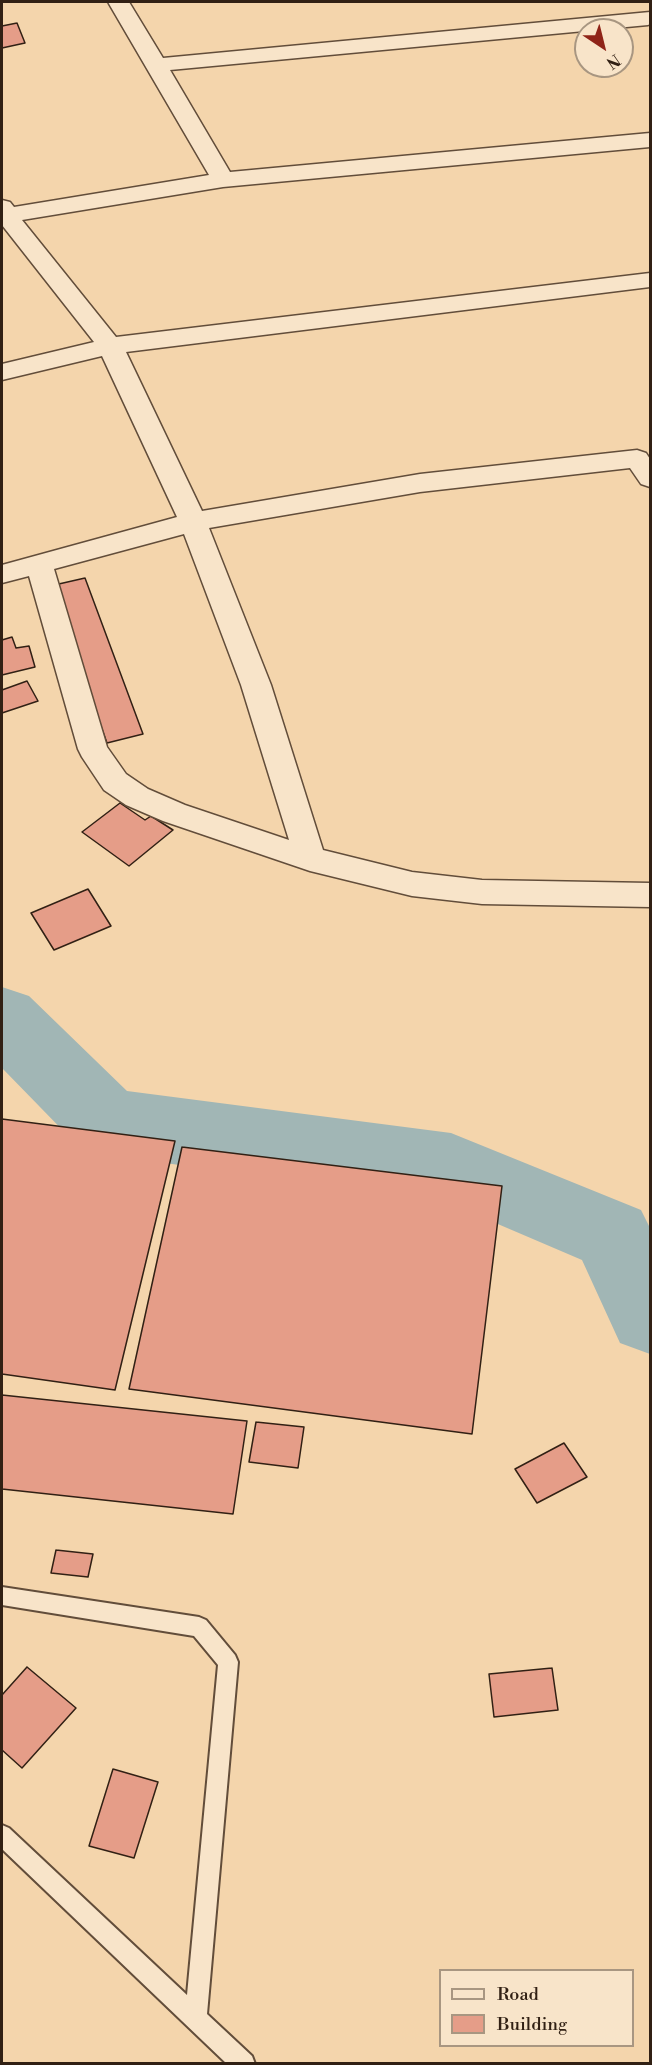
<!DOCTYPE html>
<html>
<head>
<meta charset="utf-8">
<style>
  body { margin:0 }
  #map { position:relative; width:652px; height:2065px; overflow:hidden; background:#f4d5ac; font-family:"Libre Bodoni",serif }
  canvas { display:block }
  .frame { position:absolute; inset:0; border:3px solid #312014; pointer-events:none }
  .legend { position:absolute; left:439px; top:1969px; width:195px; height:78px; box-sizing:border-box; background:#f8e4c9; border:2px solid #a89681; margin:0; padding:8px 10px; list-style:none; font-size:18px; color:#312014 }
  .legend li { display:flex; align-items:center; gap:12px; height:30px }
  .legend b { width:30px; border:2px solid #a89681 }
  .north { position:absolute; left:574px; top:18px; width:60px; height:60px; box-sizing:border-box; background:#f8e4c9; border:2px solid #a89681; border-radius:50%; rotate:145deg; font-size:16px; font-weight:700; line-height:24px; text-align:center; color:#312014 }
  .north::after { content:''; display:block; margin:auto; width:21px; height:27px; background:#8f2418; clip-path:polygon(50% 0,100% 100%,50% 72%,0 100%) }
</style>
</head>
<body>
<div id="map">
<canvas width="652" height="2065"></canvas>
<div class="frame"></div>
<ul class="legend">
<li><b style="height:8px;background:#f8e4c9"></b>Road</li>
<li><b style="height:16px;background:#e59d88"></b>Building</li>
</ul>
<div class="north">N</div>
</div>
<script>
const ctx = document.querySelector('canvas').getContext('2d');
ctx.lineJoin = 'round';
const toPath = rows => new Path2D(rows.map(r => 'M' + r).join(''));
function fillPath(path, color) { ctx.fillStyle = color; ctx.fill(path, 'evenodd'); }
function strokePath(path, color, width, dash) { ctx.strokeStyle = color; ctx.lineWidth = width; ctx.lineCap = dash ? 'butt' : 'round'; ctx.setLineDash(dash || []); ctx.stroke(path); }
const river = toPath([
  [2,987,29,996,127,1091,451,1133,641,1210,650,1228,650,1354,620,1343,582,1260,444,1201,106,1155,78,1146,2,1068,2,987]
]);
const building = toPath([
  [17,23,25,43,2,48,2,26,17,23],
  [85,578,143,734,107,743,50,586,85,578],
  [12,637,16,648,29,646,35,667,2,675,2,640,12,637],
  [27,681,38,701,2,713,2,690,27,681],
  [120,803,145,820,151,816,173,830,129,866,82,832,120,803],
  [88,889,111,926,54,950,31,913,88,889],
  [2,1119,175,1141,115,1390,2,1374,2,1119],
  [182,1147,502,1186,472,1434,129,1389,182,1147],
  [2,1395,247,1421,233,1514,2,1489,2,1395],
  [256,1422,304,1427,298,1468,249,1462,256,1422],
  [564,1443,587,1477,537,1503,515,1469,564,1443],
  [56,1550,93,1554,88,1577,51,1573,56,1550],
  [27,1667,76,1708,22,1768,2,1750,2,1695,27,1667],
  [552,1668,558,1710,494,1717,489,1674,552,1668],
  [113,1769,158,1782,134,1858,89,1846,113,1769]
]);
const lane = toPath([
  [2,1587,199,1617,206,1620,235,1655,238,1662,207,2014,252,2056,255,2064,227,2064,2,1849,2,1825,9,1828,187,1995,218,1665,194,1636,2,1605,2,1587]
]);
const street = toPath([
  [108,2,129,2,163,58,650,12,650,24,648,25,170,70,230,172,650,133,650,147,223,187,22,220,116,337,650,273,650,287,126,352,202,511,420,474,637,450,646,453,650,459,650,487,641,484,630,468,420,492,209,528,271,685,323,850,412,872,482,880,650,883,650,907,482,904,412,896,310,871,163,821,126,805,104,790,82,757,78,749,29,576,2,583,2,565,177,517,102,356,2,380,2,364,94,342,2,225,2,200,10,202,14,207,209,175,108,2],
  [184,534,241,685,289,840,185,805,148,789,126,774,107,747,54,569,184,534]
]);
fillPath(river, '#a1b6b5');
fillPath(building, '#e59d88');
strokePath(building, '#312014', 1.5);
strokePath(lane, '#624d3a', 4);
strokePath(street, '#624d3a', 3);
fillPath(lane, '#f8e4c9');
fillPath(street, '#f8e4c9');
</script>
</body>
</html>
